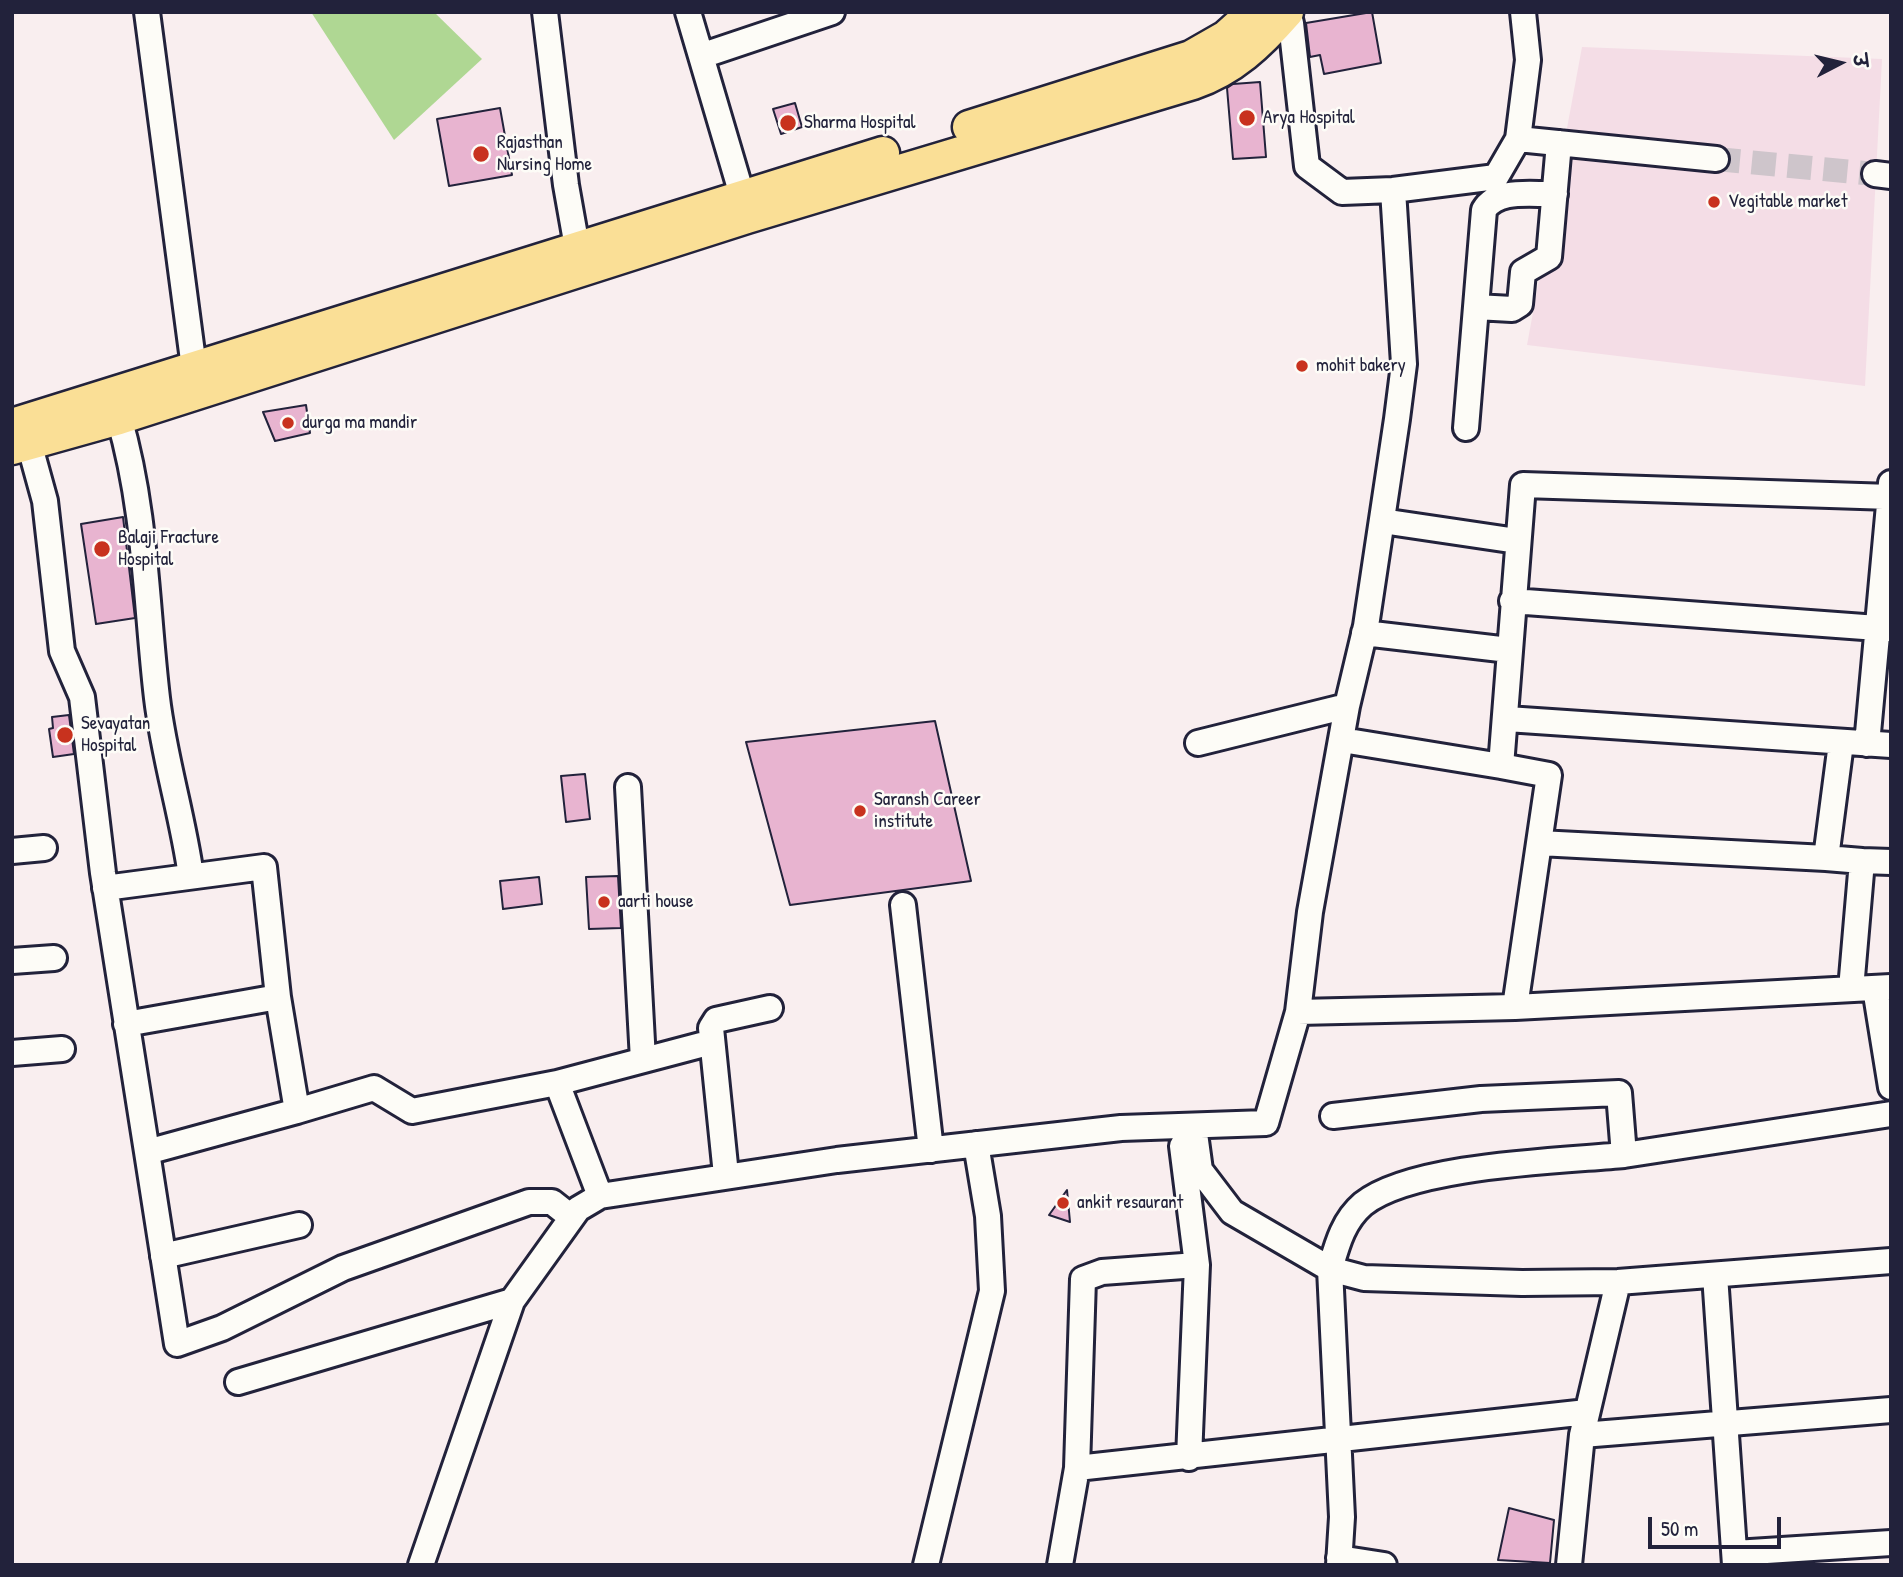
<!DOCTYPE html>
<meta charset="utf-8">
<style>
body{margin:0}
#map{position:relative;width:1903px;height:1577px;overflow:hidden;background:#f9eeef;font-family:"Patrick Hand","Playpen Sans Deva",sans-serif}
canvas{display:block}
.frame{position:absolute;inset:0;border:14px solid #22223b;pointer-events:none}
.north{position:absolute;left:1805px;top:28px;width:70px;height:70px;-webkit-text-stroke:5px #fdfcf7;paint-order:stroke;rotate:83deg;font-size:19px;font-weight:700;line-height:28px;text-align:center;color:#22223b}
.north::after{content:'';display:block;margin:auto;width:24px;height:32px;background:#22223b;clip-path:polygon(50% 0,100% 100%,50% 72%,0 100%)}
.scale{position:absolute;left:1648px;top:1517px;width:133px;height:32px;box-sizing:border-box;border:4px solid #22223b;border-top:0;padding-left:9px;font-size:21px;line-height:24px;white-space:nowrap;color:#22223b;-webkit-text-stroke:5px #fdfcf7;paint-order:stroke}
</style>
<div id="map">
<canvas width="1903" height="1577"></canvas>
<div class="frame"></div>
<div class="north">उ</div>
<div class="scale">50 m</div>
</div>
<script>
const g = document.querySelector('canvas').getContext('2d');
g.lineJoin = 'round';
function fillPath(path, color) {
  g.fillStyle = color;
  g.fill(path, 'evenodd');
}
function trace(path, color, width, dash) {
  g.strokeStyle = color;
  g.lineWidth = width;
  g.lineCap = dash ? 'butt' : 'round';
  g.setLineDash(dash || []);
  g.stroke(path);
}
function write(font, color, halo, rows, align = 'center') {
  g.font = font + ' "Patrick Hand",sans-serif';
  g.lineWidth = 5;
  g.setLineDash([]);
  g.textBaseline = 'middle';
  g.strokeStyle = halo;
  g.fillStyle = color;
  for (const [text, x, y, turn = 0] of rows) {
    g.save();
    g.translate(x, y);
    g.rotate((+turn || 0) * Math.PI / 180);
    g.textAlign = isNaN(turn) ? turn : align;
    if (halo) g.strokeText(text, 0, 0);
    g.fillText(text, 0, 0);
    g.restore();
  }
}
fillPath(new Path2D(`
 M1582 47 1882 59 1865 386 1527 345Z`), '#f4dde6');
fillPath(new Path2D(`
 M311 12H434L482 59 394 140Z`), '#afd793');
const building = new Path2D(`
 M1372 12 1381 63 1324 74 1320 55 1310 57 1306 23Z
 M1260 82 1266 157 1233 159 1227 88 1233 84Z
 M795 103 802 127 781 134 773 109Z
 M500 108 512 175 449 186 437 119Z
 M306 405 310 433 275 441 263 412Z
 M123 517 135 618 96 624 81 524Z
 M69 715 74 754 53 757 49 729 53 728 52 717Z
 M935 721 971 881 790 905 746 742Z
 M585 774 590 819 566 822 561 776Z
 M618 876 621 928 589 929 586 877Z
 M539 877 542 904 503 909 500 881Z
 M1067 1190 1070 1222 1049 1215Z
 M1509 1508 1554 1520 1550 1563 1498 1560Z`);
fillPath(building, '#e8b4d0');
trace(building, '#22223b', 2);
trace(new Path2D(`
 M1716 159 1875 174`), '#cec5cb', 24, [24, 12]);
const minor = new Path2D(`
 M147 12 196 383
 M545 12 566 185 577 247
 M688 12 742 195
 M1277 12 1291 23 1307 166 1342 192 1393 190 1496 177 1518 139 1528 60 1523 12
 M701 56 832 12
 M1518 139 1716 159
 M1875 174 1891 176
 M1476 307 1512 309 1520 304 1523 272 1549 257 1559 143
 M119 418C146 510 146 604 157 698 164 758 183 817 191 876
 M1466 428 1484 210C1497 188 1532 195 1555 194
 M29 443 45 501 62 651 82 697 103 873 147 1152 297 1111 278 997 126 1024
 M1382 521 1517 541
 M1512 601 1891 629
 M1364 633 1509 650
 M1507 719 1891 745
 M1342 740 1501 766
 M1198 743 1347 706
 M1841 743 1826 858 1862 861 1851 989
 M1867 744 1891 483
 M628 787 643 1060
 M1539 843 1549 775 1501 766 1523 485 1891 497
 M12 851 44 848
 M1862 861 1891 862
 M105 888 264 867 278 997
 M903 905 931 1150
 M12 961 54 958
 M1875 988 1891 1087
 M1515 1007 1539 843 1826 858
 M1298 1012 1310 912 1347 706 1366 626 1397 419 1404 364 1393 190
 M12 1053 62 1049
 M557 1083 712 1042
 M297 1111 374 1088 412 1111 557 1083 600 1196
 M1333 1116 1481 1099 1619 1093 1624 1155 1891 1114
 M1194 1126 1200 1170 1232 1212 1330 1269 1364 1278 1522 1283 1618 1282 1891 1261
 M1182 1146 1197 1265 1189 1458
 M147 1152 177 1344 222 1328 343 1268 529 1202H552L571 1217
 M726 1175 711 1028 716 1020 770 1008
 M163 1256 299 1225
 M1715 1275 1735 1565
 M238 1382 512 1301
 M1582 1435 1891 1410
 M1077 1468 1587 1412
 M1735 1553 1891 1543
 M1339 1558 1384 1565
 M421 1565 512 1301 578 1209 600 1196 837 1160 1121 1128 1266 1123 1298 1012 1515 1007 1891 987
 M926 1565 992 1291 988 1216 976 1144
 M1060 1565 1077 1468 1083 1279 1102 1272 1197 1265
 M1339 1565 1342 1517 1330 1269C1337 1245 1343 1221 1363 1204 1412 1165 1559 1161 1624 1155
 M1569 1565 1582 1435 1618 1282`);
const major = new Path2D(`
 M969 127 1191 57 1226 37 1254 12
 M12 425 883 153
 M12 448 119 418 747 217 1193 83C1233 69 1259 44 1287 12`);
trace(minor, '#22223b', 30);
trace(major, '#22223b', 37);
trace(minor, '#fdfcf7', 24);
trace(major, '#fadf96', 32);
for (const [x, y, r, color] of [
 [1247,118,9,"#c8321e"],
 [788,123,9,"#c8321e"],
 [481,154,9,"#c8321e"],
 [1714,202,7,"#c8321e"],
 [1302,366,7,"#c8321e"],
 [288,423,7,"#c8321e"],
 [102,549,9,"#c8321e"],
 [65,735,9,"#c8321e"],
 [860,811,7,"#c8321e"],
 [604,902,7,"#c8321e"],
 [1063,1203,7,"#c8321e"]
]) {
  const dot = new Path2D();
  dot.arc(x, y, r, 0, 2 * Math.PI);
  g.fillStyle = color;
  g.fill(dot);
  trace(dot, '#fdfcf7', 2.5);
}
write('19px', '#22223b', '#fdfcf7', [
 ["Arya Hospital",1263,118],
 ["Sharma Hospital",804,123],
 ["Rajasthan",497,143],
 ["Nursing Home",497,165],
 ["Vegitable market",1728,202],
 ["mohit bakery",1316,366],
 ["durga ma mandir",302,423],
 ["Balaji Fracture",118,538],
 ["Hospital",118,560],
 ["Sevayatan",81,724],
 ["Hospital",81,746],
 ["Saransh Career",874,800],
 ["institute",874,822],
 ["aarti house",618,902],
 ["ankit resaurant",1077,1203]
], 'left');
</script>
